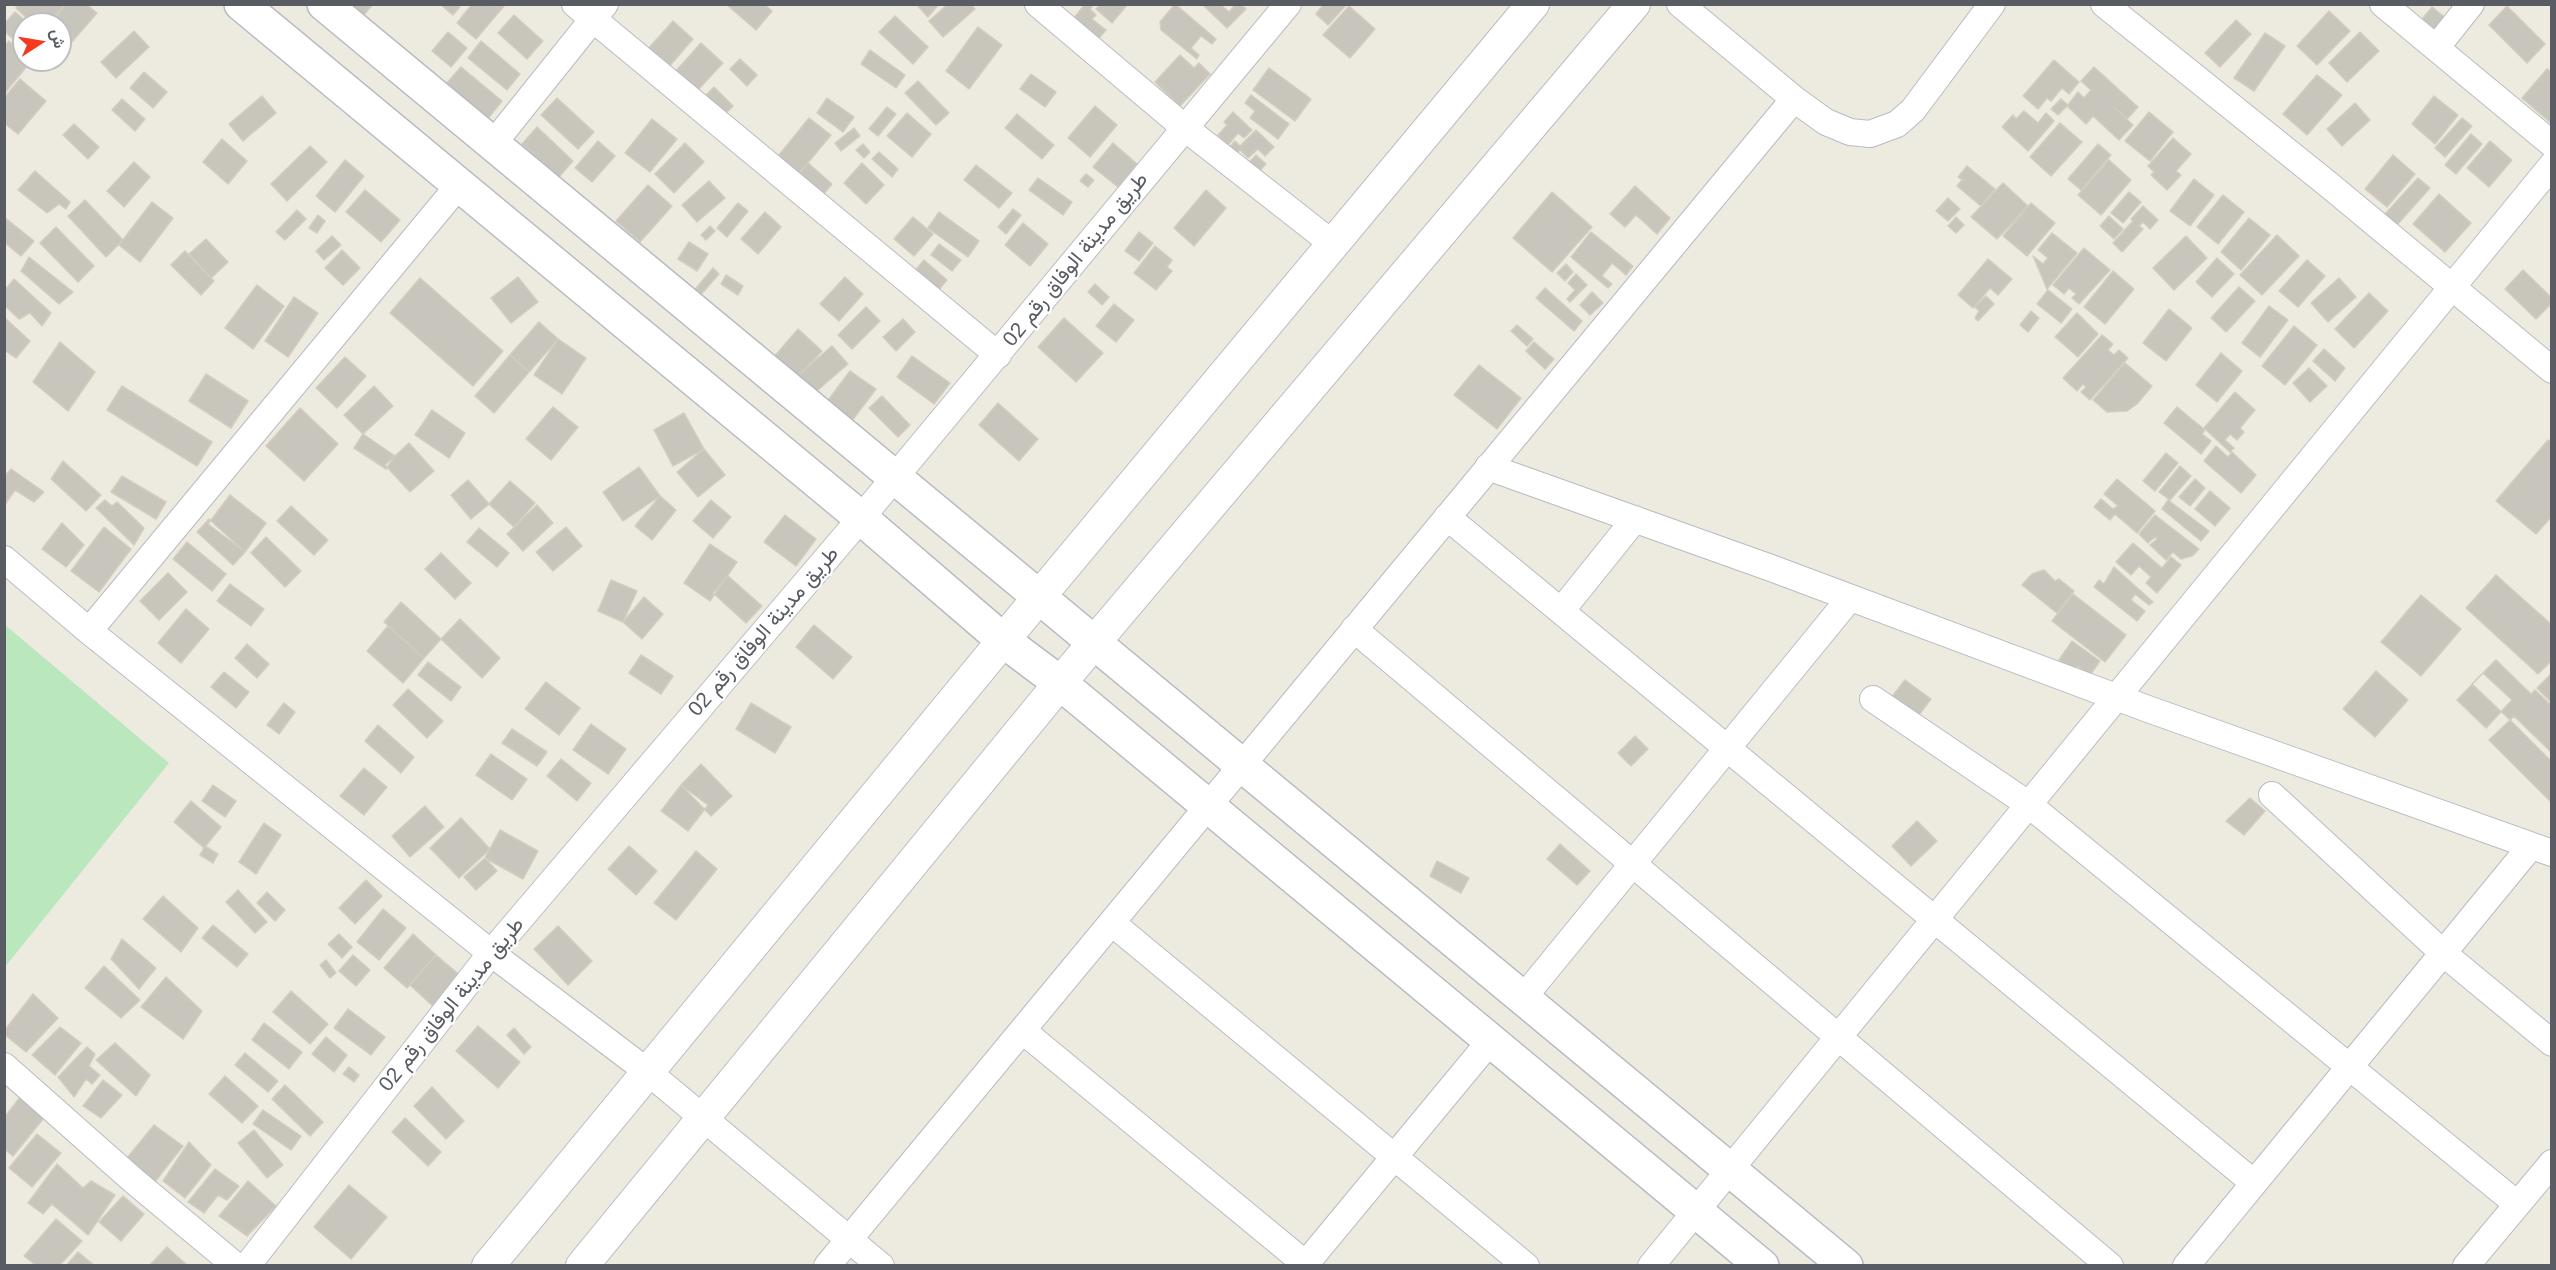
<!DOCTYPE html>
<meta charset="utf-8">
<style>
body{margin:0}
#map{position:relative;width:2556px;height:1270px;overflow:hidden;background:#edebe0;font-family:Arial,Vazirmatn,sans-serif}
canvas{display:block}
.frame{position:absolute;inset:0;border:6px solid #595d63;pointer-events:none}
.north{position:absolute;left:12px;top:12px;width:60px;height:60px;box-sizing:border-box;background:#fff;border:2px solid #bdbec1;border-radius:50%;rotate:78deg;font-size:16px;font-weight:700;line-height:24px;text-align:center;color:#595d63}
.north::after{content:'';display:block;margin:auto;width:21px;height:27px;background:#f5391f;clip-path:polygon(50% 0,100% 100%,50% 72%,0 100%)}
</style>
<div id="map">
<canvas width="2556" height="1270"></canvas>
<div class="frame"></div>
<div class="north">ش</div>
</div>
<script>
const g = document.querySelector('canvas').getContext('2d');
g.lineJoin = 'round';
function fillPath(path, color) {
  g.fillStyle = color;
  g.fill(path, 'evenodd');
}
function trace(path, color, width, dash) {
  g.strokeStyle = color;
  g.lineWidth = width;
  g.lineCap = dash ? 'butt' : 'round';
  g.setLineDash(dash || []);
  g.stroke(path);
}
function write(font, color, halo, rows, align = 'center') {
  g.font = font + ' Arial,Vazirmatn,sans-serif';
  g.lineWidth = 4.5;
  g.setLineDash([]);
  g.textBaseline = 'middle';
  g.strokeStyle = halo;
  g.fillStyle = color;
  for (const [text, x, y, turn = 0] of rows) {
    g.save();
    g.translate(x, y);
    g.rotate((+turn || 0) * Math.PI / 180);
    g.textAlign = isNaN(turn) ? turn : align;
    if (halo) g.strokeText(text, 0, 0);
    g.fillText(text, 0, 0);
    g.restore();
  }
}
fillPath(new Path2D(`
 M5 625 169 763 5 967Z`), '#bae7bc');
const building = new Path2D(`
 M19 4H60L63 7 48 24H33L16 8Z
 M66 4H86L97 13 63 52 60 50V24H50Z
 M350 4H373L363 16Z
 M440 4H462L453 15Z
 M472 4 504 6 476 39 457 23Z
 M726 4H764L772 11 756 30Z
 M916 4H939L928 17Z
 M948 4H971L975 9 943 37 929 21Z
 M1085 4H1094L1090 9 1096 15 1092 19 1106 30 1095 43 1070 23Z
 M1101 4H1127V5L1112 23 1096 9Z
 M1175 4 1216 39 1212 44 1201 36 1191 48 1199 55 1197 59 1161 30 1160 22Z
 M1202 4H1220L1229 12 1236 4H1240L1246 9 1227 28Z
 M1324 4H1347L1328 25 1316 14Z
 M1349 6 1375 29 1350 58 1323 35Z
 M2507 6 2545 44 2527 63 2489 25Z
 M2432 7 2448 20 2435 37 2419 23Z
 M2329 11 2350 31 2317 65 2297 46Z
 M15 12 29 24H24V48L4 31V24Z
 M514 15 543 41 527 59 498 33Z
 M895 16 928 47 913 64 879 32Z
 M2236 20 2251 34 2220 67 2205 53Z
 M673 21 693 39 667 69 647 50Z
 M978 27 1002 45 969 89 946 71Z
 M134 31 149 47 116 78 101 62Z
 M448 32 467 48 451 67 432 51Z
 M2360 32 2379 51 2347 82 2329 63Z
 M2265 33 2285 46 2254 91 2234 78Z
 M9 41 24 53V60H32L4 94V46Z
 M481 41 520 74 507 90 468 58Z
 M701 43 723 63 695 93 674 73Z
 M870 50 905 75 896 88 861 64Z
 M1180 55 1194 68 1199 63 1210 74 1180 106 1155 82Z
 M740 59 757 75 747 86 730 69Z
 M2054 60 2079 82 2069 94 2062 88 2051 101 2047 98 2038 109 2023 96Z
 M461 67 502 101 487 120 445 85Z
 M2094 67 2138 107 2127 119 2114 107 2133 125 2119 140 2093 116 2086 124 2067 106 2058 115 2051 109 2061 99 2068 105 2078 92 2084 98 2091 90 2081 81Z
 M1269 68 1311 99 1295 121 1253 90Z
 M2547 69 2552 72 2551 123 2522 98Z
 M144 72 167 92 153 108 130 88Z
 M1031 74 1056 92 1045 107 1020 89Z
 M2317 75 2342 95 2307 135 2283 114Z
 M20 79 46 101 18 134 4 123V98Z
 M918 81 949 113 936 125 905 93Z
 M714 87 733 106 724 115 705 96Z
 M1251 95 1289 124 1278 139 1250 118 1255 111 1245 103Z
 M262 96 276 113 243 141 229 124Z
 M2434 96 2458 115 2435 144 2412 124Z
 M557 98 594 132 578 149 541 115Z
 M827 98 854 117 843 132 817 113Z
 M122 99 145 119 135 131 112 110Z
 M2355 103 2370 120 2342 146 2327 129Z
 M1095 106 1117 125 1090 157 1068 138Z
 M887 107 896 114 878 136 869 129Z
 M2024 111 2038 123 2046 113 2054 121 2028 151 2002 127 2013 115 2016 119Z
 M1233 112 1252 130 1244 138 1238 133 1228 145 1218 135 1227 125 1224 122Z
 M2149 112 2173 132 2150 161 2125 141Z
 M907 113 931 134 912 157 887 136Z
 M1017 114 1054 145 1042 159 1005 128Z
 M809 118 831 135 796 177 775 160Z
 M2462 118 2472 126 2445 157 2435 148Z
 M652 119 677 139 650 172 625 153Z
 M2060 123 2082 142 2051 176 2030 157Z
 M74 124 99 147 88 159 63 135Z
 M537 127 573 161 559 177 522 144Z
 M854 128 860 136 841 151 835 143Z
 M1256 130 1274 147 1265 156 1258 149 1248 158 1240 150 1234 156 1227 150 1235 141 1240 146Z
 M2471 134 2482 144 2456 174 2445 165Z
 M2173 138 2191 154 2176 171 2181 175 2167 190 2151 175 2154 172 2148 166Z
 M222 139 247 161 228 184 203 162Z
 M598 141 615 156 592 182 575 168Z
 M2490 141 2512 160 2489 187 2467 168Z
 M685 143 704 162 674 193 655 174Z
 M1113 143 1137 164 1118 187 1093 167Z
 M863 144 870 152 864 158 856 150Z
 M2098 144 2111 155 2081 190 2068 179Z
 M310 146 327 162 287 201 271 184Z
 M879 152 898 169 892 177 872 159Z
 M1256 155 1266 164 1256 175 1246 166Z
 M2393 155 2415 174 2387 207 2365 189Z
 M345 160 364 176 335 212 316 196Z
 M2109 160 2131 180 2101 215 2078 195Z
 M134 162 150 177 124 207 107 191Z
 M808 163 832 184 822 196 798 175Z
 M862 163 884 185 866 204 844 183Z
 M976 165 1012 193 999 208 964 180Z
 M1967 166 1995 189 1981 206 1957 186 1962 180 1958 177Z
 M35 171 70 202 66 209 59 204 47 213 18 190Z
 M1086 174 1094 180 1088 187 1080 181Z
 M1038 178 1072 202 1063 215 1029 190Z
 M2418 178 2430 188 2396 226 2384 215Z
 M2194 179 2214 195 2190 226 2170 211Z
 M709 181 725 198 697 222 682 205Z
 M2003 183 2028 206 1997 239 1971 217Z
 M648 185 672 206 640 242 616 221Z
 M1635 186 1670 218 1657 234 1636 215 1625 227 1610 214Z
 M365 190 400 220 381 242 346 212Z
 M1206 190 1226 208 1194 246 1174 228Z
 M1552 192 1592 227 1552 272 1513 238Z
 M2129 192 2141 202 2123 223 2111 213Z
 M2439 194 2471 223 2445 252 2413 224Z
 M2223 195 2244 212 2218 244 2197 227Z
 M1948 198 1960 209 1948 221 1936 211Z
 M85 200 123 240 106 257 68 216Z
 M152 202 173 218 140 262 119 245Z
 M738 203 748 211 727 237 717 228Z
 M2031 203 2055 223 2027 256 2003 236Z
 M2143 206 2158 220 2150 229 2143 222 2139 226 2143 229 2122 252 2113 243 2133 221 2131 219Z
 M1013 209 1021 215 1006 234 998 227Z
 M297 210 306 219 285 240 276 232Z
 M765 212 781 227 758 254 741 239Z
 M939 212 979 241 968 257 928 228Z
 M318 215 325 221 317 233 309 228Z
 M2109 216 2123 229 2114 239 2100 226Z
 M4 217 34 241 21 256 4 242Z
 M913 217 933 234 914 256 894 239Z
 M1956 217 1964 225 1956 233 1948 226Z
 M2249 218 2270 235 2241 270 2221 252Z
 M1023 223 1048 244 1030 266 1005 245Z
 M710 226 715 231 706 240 701 235Z
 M56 227 94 266 78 282 40 243Z
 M1139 232 1153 243 1139 261 1125 251Z
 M1591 232 1633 266 1626 275 1612 263 1602 276 1612 284 1608 288 1571 257Z
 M2052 233 2077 253 2047 289 2033 256 2043 264 2048 258 2038 250Z
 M2277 235 2299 256 2262 295 2240 275Z
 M332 236 341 245 324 260 316 251Z
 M2186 236 2207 258 2174 290 2153 268Z
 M206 239 228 262 211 278 189 254Z
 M689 242 708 254 697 271 678 259Z
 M939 244 961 260 952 271 931 255Z
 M1155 246 1172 260 1167 267 1172 271 1156 290 1134 273Z
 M2084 248 2110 270 2079 304 2072 298 2076 294 2069 288 2064 294 2053 285Z
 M342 250 360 268 343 285 325 268Z
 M185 251 214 281 201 295 171 265Z
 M29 257 73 292 59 304 21 271Z
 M2217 258 2234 274 2212 297 2196 282Z
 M1988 259 2012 279 1998 295 1990 288 1973 308 1958 295Z
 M924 260 947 280 931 299 908 279Z
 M2307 260 2325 276 2298 307 2279 291Z
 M1566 264 1573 272 1565 281 1557 273Z
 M713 268 719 274 698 298 692 293Z
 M2523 270 2552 298V303L2536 319 2505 289Z
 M2113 271 2134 289 2105 324 2084 307Z
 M1576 274 1587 285 1570 302 1567 299 1575 290 1568 283Z
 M726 275 743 286 738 295 721 284Z
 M518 277 538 302 511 323 491 298Z
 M845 277 863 294 839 321 820 304Z
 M420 278 503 351 473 386 390 313Z
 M2339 278 2356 297 2328 322 2311 303Z
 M14 279 51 313 42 326 30 313 19 319 4 305V291Z
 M1095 284 1109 297 1102 305 1088 292Z
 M257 285 284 306 253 349 225 328Z
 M2239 287 2255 301 2226 332 2211 318Z
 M1545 288 1582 321 1574 331 1536 298Z
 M2048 290 2072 309 2061 323 2037 304Z
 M1592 292 1603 303 1590 315 1580 305Z
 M2369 293 2388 311 2354 348 2335 329Z
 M1986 296 1994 304 1978 321 1975 318 1979 311 1975 307Z
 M294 297 318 313 288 357 265 341Z
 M1114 304 1134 320 1116 342 1096 326Z
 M2269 306 2288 320 2260 357 2242 343Z
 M866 307 880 321 852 349 838 335Z
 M2169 309 2192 328 2166 361 2143 343Z
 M2031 311 2039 318 2028 332 2020 325Z
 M2077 313 2098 334 2078 357 2055 337Z
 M4 317 30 341 16 358 4 350Z
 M1064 318 1103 353 1076 382 1038 347Z
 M903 319 915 332 896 351 883 337Z
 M539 322 558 339 529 372 510 355Z
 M1517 325 1533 339 1527 346 1511 331Z
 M2294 326 2317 345 2285 385 2262 366Z
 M798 329 822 351 796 379 773 358Z
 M2102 335 2113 344 2108 350 2114 355 2119 350 2128 358 2090 400 2081 392 2086 387 2083 384 2077 391 2063 378Z
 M558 339 586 358 562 394 534 375Z
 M60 342 95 372 68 411 33 382Z
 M1534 342 1554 359 1545 369 1526 351Z
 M832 346 848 364 811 396 796 377Z
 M2324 349 2345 368 2335 381 2313 361Z
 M2221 353 2242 371 2217 402 2196 385Z
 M510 355 529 372 494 413 475 396Z
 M912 356 950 383 934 404 897 377Z
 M345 357 366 376 337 408 316 388Z
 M2125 363 2152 386 2137 404 2127 411 2107 412 2093 400Z
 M1479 365 1521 398 1497 429 1454 395Z
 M2309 368 2327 386 2310 402 2293 383Z
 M850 371 876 389 851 422 826 403Z
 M206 374 248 401 231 428 189 401Z
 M122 386 212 442 197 466 107 410Z
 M374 386 393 406 363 434 344 415Z
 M2235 392 2255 410 2240 428 2244 432 2237 440 2230 434 2225 440 2234 448 2230 452 2204 428Z
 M882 396 910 425 898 437 869 408Z
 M998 403 1038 439 1019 461 979 425Z
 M553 407 578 427 551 460 526 439Z
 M2177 407 2205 430 2202 434 2211 441 2201 454 2164 423Z
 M300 408 338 444 304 481 266 446Z
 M432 410 465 433 449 458 415 435Z
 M684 413 704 449 673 466 654 430Z
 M363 434 395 456 386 469 354 448Z
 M2548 440 2552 443V516L2536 534 2496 501Z
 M409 443 434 471 410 492 385 465Z
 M2216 446 2228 457 2232 452 2256 475 2241 493 2204 461Z
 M704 449 725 475 698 497 677 472Z
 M2166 453 2178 463 2155 491 2143 481Z
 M63 461 101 495 86 511 51 479Z
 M2180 466 2191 476 2170 500 2159 492Z
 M639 467 660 496 623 521 603 492Z
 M11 469 44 492 34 502 15 490 4 506V477Z
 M122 476 166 502 156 519 111 492Z
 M2117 479 2155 511 2137 533 2115 514 2110 520 2094 507 2101 499 2113 509 2118 506 2104 494Z
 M2195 479 2205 488 2190 506 2179 497Z
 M468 480 489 504 471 519 451 495Z
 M510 481 535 503 514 527 489 504Z
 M2210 491 2230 508 2215 526 2195 509Z
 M230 495 266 523 245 552 208 524Z
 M660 496 676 510 652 540 635 526Z
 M105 500 112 506 117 502 144 528 134 545 96 508Z
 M711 500 731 517 713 538 693 521Z
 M2168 500 2209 531 2201 541 2162 509Z
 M537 505 553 523 523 551 507 534Z
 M291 506 328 540 314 555 277 521Z
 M785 515 816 539 796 566 764 542Z
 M2155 515 2199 549 2192 556 2181 559 2173 552 2166 560 2150 545 2157 539 2155 537 2148 543 2139 534Z
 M209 519 245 552 233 565 197 532Z
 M62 523 84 545 66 567 42 549Z
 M104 527 131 549 99 592 71 571Z
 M566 527 582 546 553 571 536 552Z
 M479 528 509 553 497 567 467 542Z
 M266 537 301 571 285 587 251 553Z
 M187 542 226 574 212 591 173 559Z
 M2133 543 2162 568 2171 557 2181 565 2157 593 2146 583 2151 577 2139 566 2131 575 2116 562Z
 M710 544 737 562 710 601 684 583Z
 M441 553 471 583 455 599 425 569Z
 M2114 567 2153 602 2149 605 2135 594 2131 600 2145 611 2137 621 2094 587 2099 580 2104 584Z
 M2044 570 2055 581 2059 579 2074 591 2057 613 2022 585 2032 574Z
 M168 573 187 592 159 620 140 601Z
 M2496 575 2552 625V660L2538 674 2466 608Z
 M728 576 762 606 746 623 713 593Z
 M611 580 637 591 623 622 598 611Z
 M230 584 264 609 251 626 217 601Z
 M2073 594 2126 635 2105 662 2052 621Z
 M2421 595 2461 629 2421 676 2381 642Z
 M644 597 663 614 642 639 623 622Z
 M401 602 441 639 424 658 384 622Z
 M186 609 209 629 181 663 158 643Z
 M460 619 500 658 482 678 441 639Z
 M814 625 852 657 833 679 796 647Z
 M388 626 424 658 403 683 367 651Z
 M2072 641 2100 661 2090 675 2077 666 2074 670 2059 660Z
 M247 644 269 664 257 678 235 658Z
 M641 655 673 676 661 694 629 673Z
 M2496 660 2531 694 2535 690 2552 706V753L2514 716 2510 720 2472 684Z
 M428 662 461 687 451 701 418 675Z
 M2376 671 2408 700 2375 737 2343 709Z
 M224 672 249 692 236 708 211 687Z
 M2483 673 2512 700 2486 728 2457 700Z
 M2552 673V703L2537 688Z
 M1905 680 1931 699 1916 719 1890 699Z
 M546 682 580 708 559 735 525 709Z
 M408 689 443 721 427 738 393 705Z
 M284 703 295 712 279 734 267 725Z
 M751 703 791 727 775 753 736 729Z
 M2510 720 2552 762V803L2489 740Z
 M591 724 626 749 608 774 573 750Z
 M378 725 414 757 401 773 365 741Z
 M512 729 547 752 537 766 502 743Z
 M1635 736 1648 749 1631 766 1618 753Z
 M491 754 527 779 512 800 476 775Z
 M561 759 591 783 577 801 547 776Z
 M701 764 732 796 711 816 681 785Z
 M364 768 387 787 364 815 340 796Z
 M213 785 236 801 225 817 202 801Z
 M681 785 708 805 688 831 661 811Z
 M2250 798 2265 811 2244 835 2226 821Z
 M191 801 221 827 204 848 174 822Z
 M425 806 444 827 410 857 392 836Z
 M461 818 490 849 459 878 430 848Z
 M1917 821 1937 841 1911 866 1892 846Z
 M264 823 281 835 256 874 239 862Z
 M500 830 538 851 523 879 485 858Z
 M1560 844 1590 871 1577 885 1547 859Z
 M205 846 218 854 213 863 200 855Z
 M629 846 657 871 636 895 608 869Z
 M696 851 717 869 676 920 654 903Z
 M485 858 497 871 476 890 464 877Z
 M1437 861 1469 878 1461 893 1430 876Z
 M366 880 382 896 355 924 339 908Z
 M238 890 267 922 255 933 226 902Z
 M267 892 285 910 275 921 257 903Z
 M163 896 198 928 181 952 143 919Z
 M383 909 406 928 379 960 357 942Z
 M213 925 248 954 237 967 202 938Z
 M558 926 592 961 568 985 534 949Z
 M339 934 352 947 342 958 328 944Z
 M413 934 436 955 407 988 384 968Z
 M122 939 156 968 139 989 111 959Z
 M353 955 370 970 356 986 339 971Z
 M436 955 462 977 435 1008 410 985Z
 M326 960 336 973 330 978 320 965Z
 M104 966 140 1000 121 1018 85 988Z
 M166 977 202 1011 183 1039 141 1007Z
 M291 991 328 1024 310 1044 273 1012Z
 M33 994 58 1018 26 1052 4 1034V1031Z
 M348 1009 385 1037 371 1055 334 1028Z
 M264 1023 302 1052 289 1069 252 1040Z
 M478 1026 520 1062 498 1088 456 1051Z
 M60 1027 81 1043 55 1075 32 1055Z
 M514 1028 531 1047 524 1054 507 1035Z
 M326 1037 347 1055 334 1072 312 1054Z
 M115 1043 150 1075 136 1096 96 1060Z
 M87 1047 95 1054 89 1066 100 1075 92 1084 86 1079 74 1097 58 1077Z
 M245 1053 278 1081 268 1092 235 1065Z
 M349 1067 359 1075 354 1082 343 1074Z
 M225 1076 258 1106 242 1123 209 1094Z
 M103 1080 122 1095 101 1118 83 1106Z
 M285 1085 323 1122 310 1136 272 1099Z
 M432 1087 464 1121 446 1139 414 1106Z
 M24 1092 48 1113 13 1156 4 1149V1118Z
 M263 1110 301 1136 291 1150 253 1124Z
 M405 1118 441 1152 428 1166 392 1132Z
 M154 1125 183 1146 154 1183 127 1158Z
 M254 1130 283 1165 267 1178 238 1143Z
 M37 1134 61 1153 32 1187 9 1168Z
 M189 1142 211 1165 185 1198 163 1181Z
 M57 1164 83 1188 91 1181 115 1195 88 1235 52 1204 43 1214 28 1203Z
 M215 1169 239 1186 227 1200 218 1195 204 1213 188 1202Z
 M248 1181 276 1206 247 1236 219 1216Z
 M349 1185 387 1217 351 1259 314 1227Z
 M123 1196 144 1214 121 1241 99 1222Z
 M56 1219 82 1241 59 1266H37L24 1256Z
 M167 1247 188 1266H149Z
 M78 1252 95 1266H66Z`);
fillPath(building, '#c8c5bd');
trace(building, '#d2cdbe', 1.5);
const minor = new Path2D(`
 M575 4 998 355
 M1038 4 1185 128 1333 244
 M1680 4 1794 99 1826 122 1850 132 1870 134 1897 124 1913 110 1992 4
 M2104 4 2329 185 2552 370
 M2383 4 2552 144
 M2436 48 2471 4
 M493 144 605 4
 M1488 467 1771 568 2148 709 2552 853
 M1447 517 2254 1183
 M4 559 89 631 491 953 648 1072 881 1266
 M1561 611 1635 519
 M1354 629 2110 1266
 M89 631 459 185
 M1873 699 2028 804 2517 1204
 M2272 795 2443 953 2552 1043
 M1112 923 1526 1266
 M1523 998 1850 598
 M1023 1031 1308 1266
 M4 1066 134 1181 236 1266
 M247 1266 491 953 861 518 1288 4
 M827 1266 1794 99
 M1304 1266 1491 1040
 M1651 1266 2552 165
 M2186 1266 2531 846
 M2466 1266 2552 1163`);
const tertiary = new Path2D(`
 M488 1266 1039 597 1533 4
 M582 1266 1060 683 1634 4`);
const secondary = new Path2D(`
 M241 4 861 518 1004 641 1060 683 1762 1266
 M324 4 1846 1266`);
trace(minor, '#b8bbc1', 28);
trace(tertiary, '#b8bbc1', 34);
trace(secondary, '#b6bac0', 36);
trace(minor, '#fff', 26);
trace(tertiary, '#fff', 32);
trace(secondary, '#fff', 33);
write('21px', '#595d63', '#fff', [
 ["طريق مدينة الوفاق رقم 02",1076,260,-51],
 ["طريق مدينة الوفاق رقم 02",764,632,-49],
 ["طريق مدينة الوفاق رقم 02",452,1005,-51]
]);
</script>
